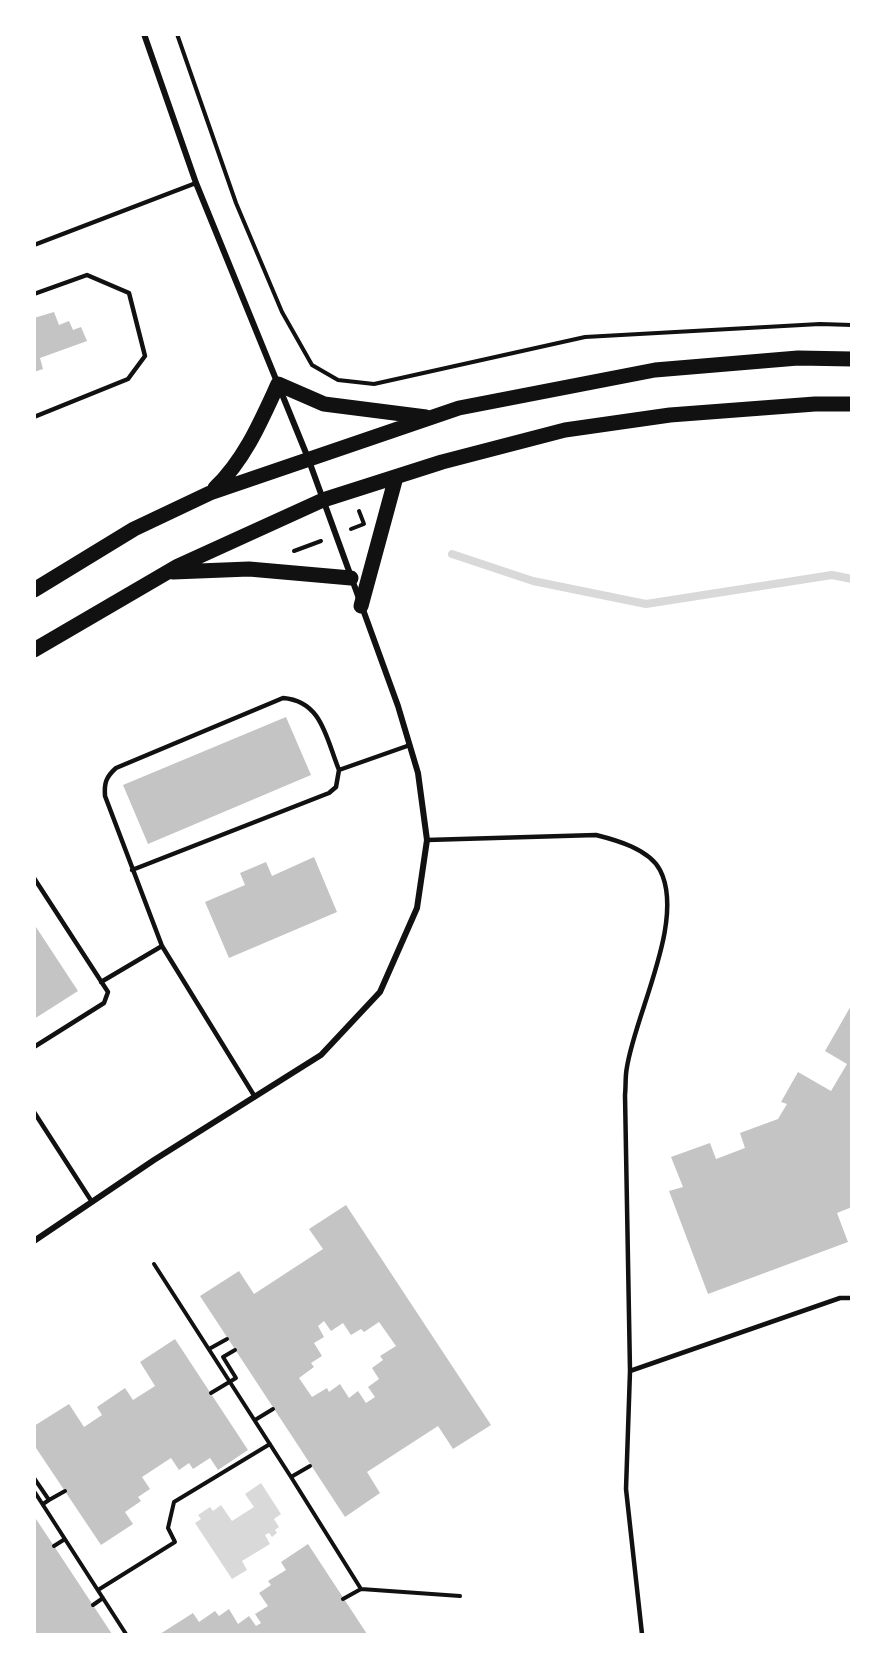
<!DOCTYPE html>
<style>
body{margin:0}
#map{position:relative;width:886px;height:1669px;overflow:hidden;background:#fff;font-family:Lora,serif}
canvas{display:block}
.frame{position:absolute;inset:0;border:36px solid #fff;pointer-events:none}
</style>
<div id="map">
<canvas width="886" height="1669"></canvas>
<div class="frame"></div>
</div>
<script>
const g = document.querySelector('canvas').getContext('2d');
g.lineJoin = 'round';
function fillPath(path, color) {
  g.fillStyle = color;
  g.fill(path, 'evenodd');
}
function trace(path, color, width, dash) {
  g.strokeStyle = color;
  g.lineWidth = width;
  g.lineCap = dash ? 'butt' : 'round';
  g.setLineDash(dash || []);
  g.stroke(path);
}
fillPath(new Path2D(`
 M261 1483 281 1514 274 1519 279 1527 275 1530 277 1533 272 1537 269 1533 265 1535 270 1544 242 1561 247 1570 232 1579 195 1523 201 1519 198 1515 210 1507 213 1511 221 1505 232 1521 254 1507 245 1494Z`), '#d9d9d9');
trace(new Path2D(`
 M452 554 533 581 646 604 832 575 852 579`), '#d9d9d9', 8);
fillPath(new Path2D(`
 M54 312 59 325 69 321 73 330 81 327 87 341 40 358 43 369 34 372V318Z
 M286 717 311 775 148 844 123 785Z
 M314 857 337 912 229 958 205 902 245 885 240 873 266 862 272 876Z
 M34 924 78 991 34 1019Z
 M852 1004V1207L837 1213 848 1242 708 1294 669 1191 683 1187 671 1157 710 1143 716 1159 745 1148 740 1133 778 1119 787 1104 781 1102 798 1072 831 1091 847 1064 825 1051Z
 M346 1205 491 1425 453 1449 438 1426 367 1472 380 1493 345 1517 200 1296 239 1271 254 1294 323 1249 309 1229ZM324 1321 331 1331 343 1323 351 1335 361 1329 364 1332 379 1322 396 1346 380 1356 383 1360 372 1368 379 1379 368 1387 375 1397 366 1403 358 1391 349 1398 340 1384 329 1392 327 1388 312 1397 299 1378 314 1367 311 1363 322 1356 314 1343 324 1337 318 1326Z
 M175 1339 248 1450 218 1470 210 1458 193 1469 189 1463 179 1470 171 1458 142 1477 150 1489 138 1497 141 1501 125 1512 133 1524 101 1545 34 1445V1426L69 1404 84 1427 102 1415 97 1407 125 1388 133 1400 155 1386 140 1362Z
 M34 1516 54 1546 112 1634H34Z
 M308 1544 367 1634H160L193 1613 199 1622 215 1611 219 1616 229 1609 238 1624 249 1616 256 1626 261 1623 255 1614 268 1606 259 1593 271 1585 268 1581 286 1570 281 1562Z`), '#c4c4c4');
trace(new Path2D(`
 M177 34 236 203 282 312 312 365 338 380 374 384 585 337 820 324 852 325
 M351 529 364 524 359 511
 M294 551 321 541
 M154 1264 291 1477
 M209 1349 227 1339
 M211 1393 236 1378 223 1357 235 1350
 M255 1420 273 1409
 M310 1466 291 1477 361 1589
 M34 1478 49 1500 43 1504
 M34 1491 126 1634
 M49 1500 65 1491
 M54 1546 65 1539
 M98 1590 175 1542 168 1528 174 1502 270 1444
 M343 1599 361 1589 460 1596
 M93 1605 103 1598`), '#111', 4);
trace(new Path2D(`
 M34 245 196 183
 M34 294 87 275 129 293 145 356 128 379 34 417
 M427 840 596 835C616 840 649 849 660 870 686 920 635 1014 627 1067 625 1076 626 1086 625 1095L630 1371 840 1298H852
 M132 870 329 793 336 787 339 770
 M34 878 108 992 104 1003 34 1047
 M162 946 105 796C104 783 106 777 116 768L283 698C322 701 326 738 339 770L410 745
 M101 982 162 946 255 1097
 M34 1112 92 1202
 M630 1371 626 1489 642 1634`), '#111', 4.5);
trace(new Path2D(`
 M34 1241 154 1160 321 1055 380 992 417 908 427 840 418 773 398 706 308 458 196 183 144 34`), '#111', 6);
trace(new Path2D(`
 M215 488C245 459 261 421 278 384L324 404 426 417
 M173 572 249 569 351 578
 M34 590 134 529 210 493 459 408 655 370 798 358 852 359
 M361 606 396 477
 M34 650 178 566 323 500 442 462 565 430 670 415 815 404H852`), '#111', 15);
</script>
